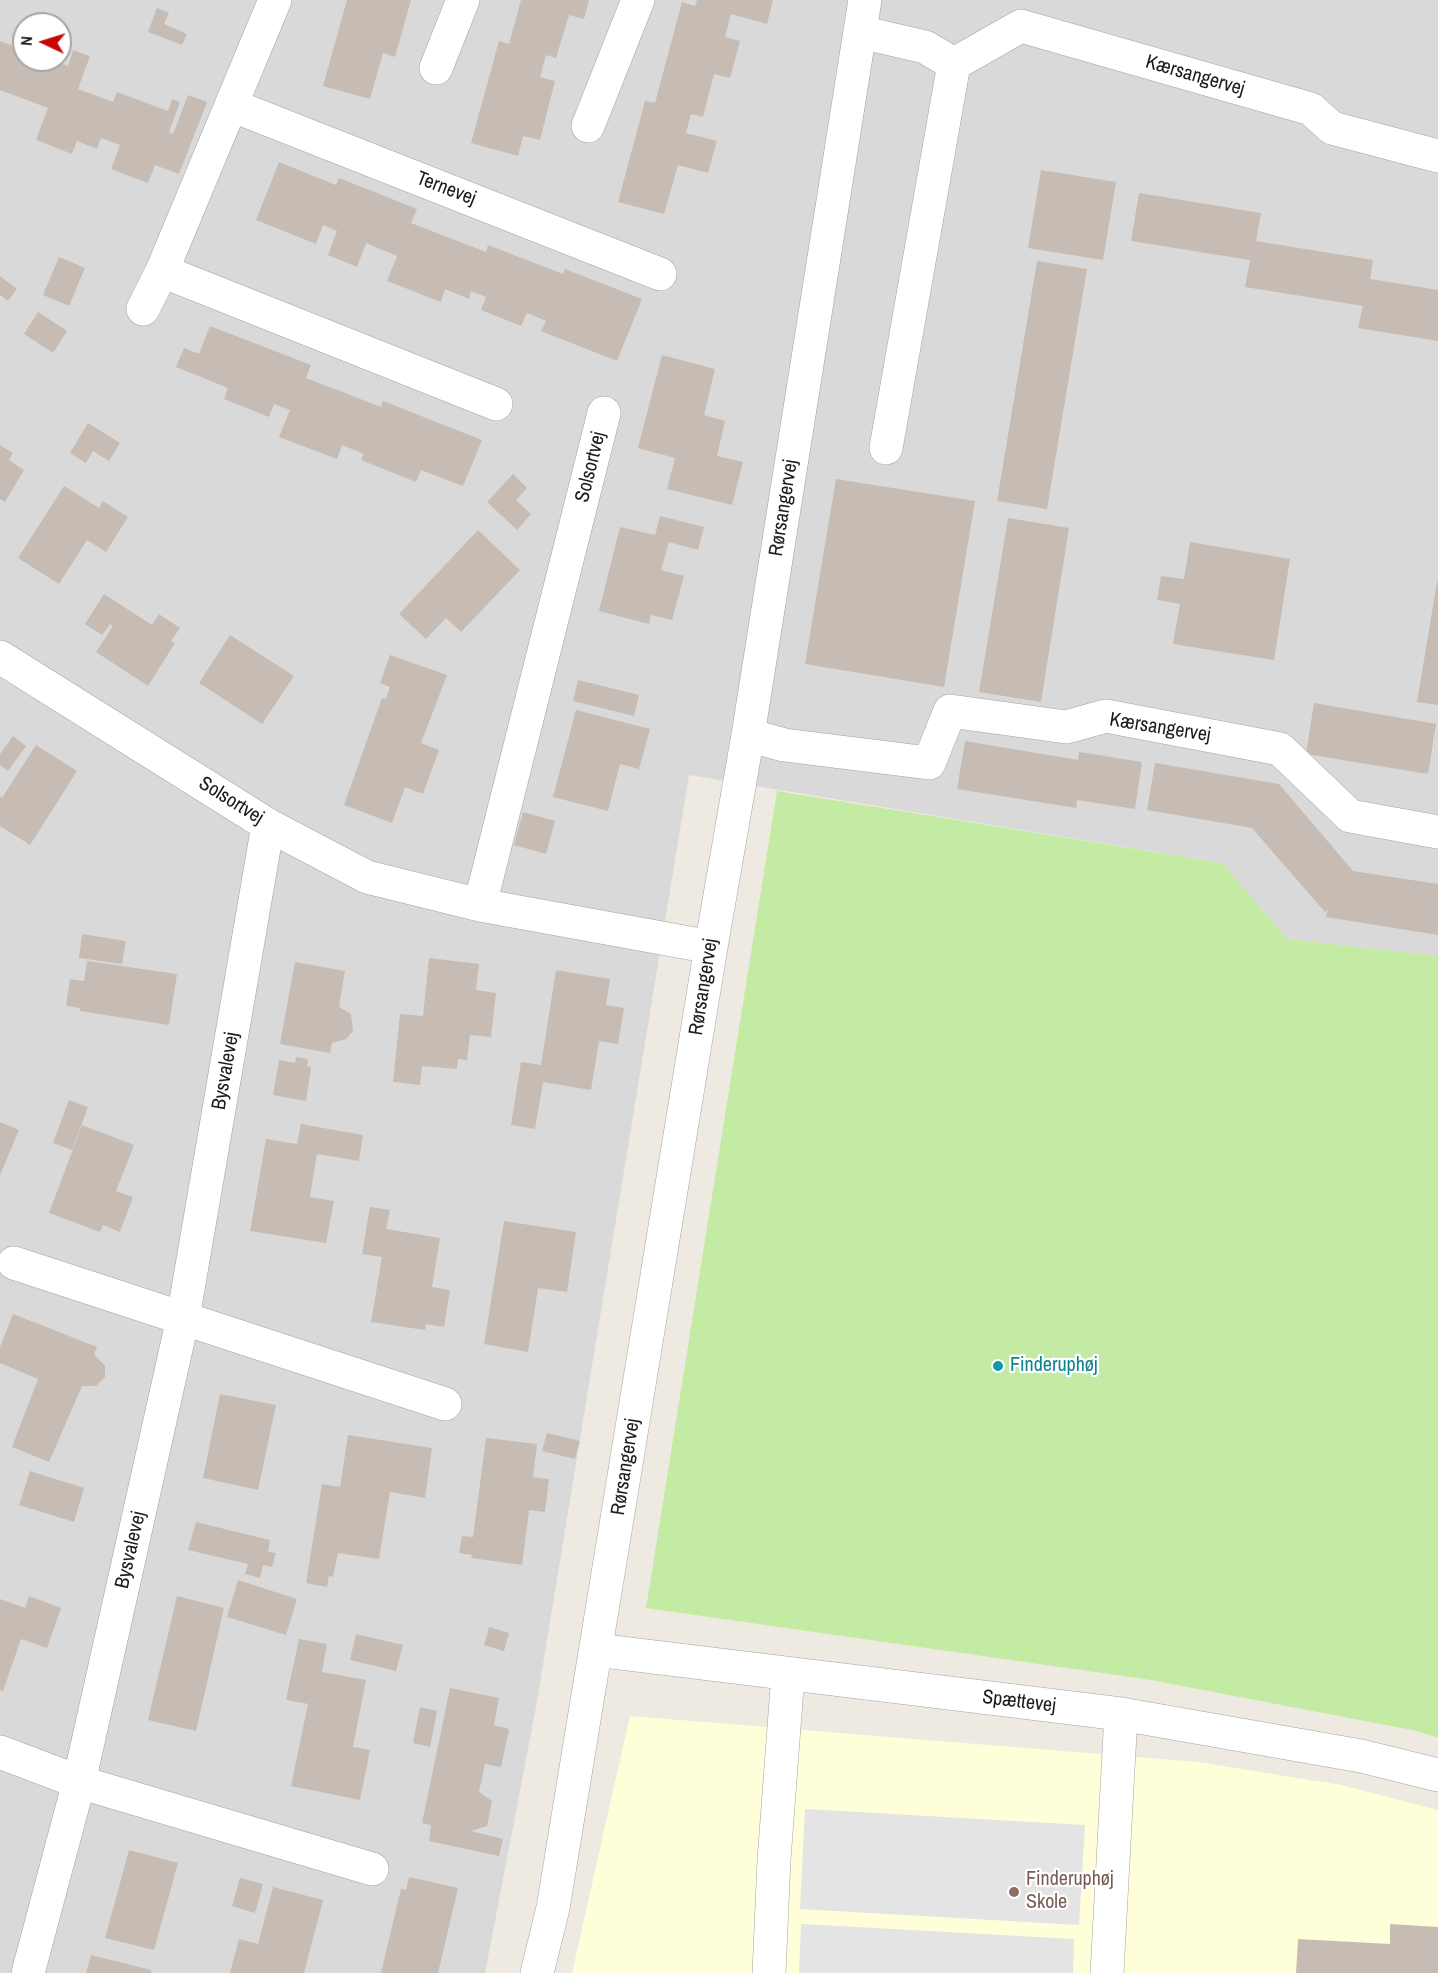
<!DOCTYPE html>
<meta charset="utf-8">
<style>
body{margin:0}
#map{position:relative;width:1438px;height:1973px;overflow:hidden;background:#eeeae1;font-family:"Archivo Narrow",sans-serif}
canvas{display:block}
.north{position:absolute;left:12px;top:12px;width:60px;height:60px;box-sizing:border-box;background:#fff;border:2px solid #a4a4a4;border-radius:50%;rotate:274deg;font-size:16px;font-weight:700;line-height:24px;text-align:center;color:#1c1c1c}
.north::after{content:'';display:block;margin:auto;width:21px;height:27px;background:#c80700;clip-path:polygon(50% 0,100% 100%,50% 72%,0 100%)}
</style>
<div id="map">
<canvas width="1438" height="1973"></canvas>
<div class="north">N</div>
</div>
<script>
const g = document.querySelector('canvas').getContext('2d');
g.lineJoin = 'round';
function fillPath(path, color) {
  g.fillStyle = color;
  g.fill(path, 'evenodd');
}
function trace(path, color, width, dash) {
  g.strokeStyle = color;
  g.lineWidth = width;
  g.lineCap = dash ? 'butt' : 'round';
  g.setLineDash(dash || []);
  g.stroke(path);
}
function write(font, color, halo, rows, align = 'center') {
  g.font = font + ' "Archivo Narrow",sans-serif';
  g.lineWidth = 4.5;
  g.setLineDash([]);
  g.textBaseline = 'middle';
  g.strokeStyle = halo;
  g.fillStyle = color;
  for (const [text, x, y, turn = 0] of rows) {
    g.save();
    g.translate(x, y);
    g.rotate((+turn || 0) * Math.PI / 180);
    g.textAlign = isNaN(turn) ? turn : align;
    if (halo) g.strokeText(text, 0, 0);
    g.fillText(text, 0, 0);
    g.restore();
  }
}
fillPath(new Path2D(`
 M0 0H1438V956L1287 939 1222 863 689 775 536 1707 485 1973H0ZM24 24H60V60H24Z`), '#dad9d9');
fillPath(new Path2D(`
 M630 1716 1198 1762 1341 1785 1438 1810V1973H572Z`), '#feffd9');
fillPath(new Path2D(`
 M777 791 1222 863 1287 939 1438 956V1738L1417 1731 1151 1680 646 1608Z`), '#c4eba4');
fillPath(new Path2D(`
 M805 1809 1085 1825 1079 1925 800 1909Z
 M801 1924 1074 1939 1073 1973H799Z`), '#e4e4e4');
fillPath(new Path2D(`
 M347 0H411L395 57 383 53 370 99 323 86Z
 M521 0H589L584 19 569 15 556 58 546 55 540 77 555 81 540 140 523 136 518 156 471 143 499 41 509 44Z
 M697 0H773L767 24 731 14 725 37 740 41 730 78 714 74 703 117 691 114 686 133 717 141 708 173 678 165 664 214 618 202 645 101 655 103 682 2 695 6Z
 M157 8 169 13 164 24 187 34 182 45 148 32Z
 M0 41 24 50V60H52L68 66 73 50 90 56 78 89 113 102 117 92 168 111 172 99 180 102 169 132 173 134 188 95 207 102 179 174 155 165 148 183 111 169 120 145 101 138 97 149 77 141 72 154 36 140 48 108 0 90Z
 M279 162 336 185 339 178 417 209 411 223 486 252 488 245 563 274 565 269 642 299 617 361 541 331 546 321 527 313 521 326 481 310 486 297 471 291 469 299 445 289 441 302 387 281 397 256 366 243 357 267 328 255 337 231 323 225 316 244 256 220Z
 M1041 170 1116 182 1103 260 1028 248Z
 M1139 193 1261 213 1256 241 1373 260 1370 279 1438 290V341L1358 328 1363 306 1245 287 1250 260 1131 241Z
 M59 257 85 268 69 306 43 295Z
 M1037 261 1087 269 1047 509 997 501Z
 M0 276 17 289 8 301 0 295Z
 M38 312 67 331 53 353 24 334Z
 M210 326 311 365 306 378 381 407 383 401 482 440 463 486 421 470 416 482 361 460 364 454 342 445 337 459 279 437 290 410 274 404 269 417 224 399 228 388 176 367 184 348 199 354Z
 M662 355 715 369 704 415 725 421 717 456 743 462 732 505 667 489 675 458 638 448Z
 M88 423 120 443 109 461 93 451 86 463 70 453Z
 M0 445 13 453 9 460 24 470 5 502 0 499Z
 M513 474 527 488 516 500 531 514 517 530 487 502Z
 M836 479 975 501 944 687 805 664Z
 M64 486 99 508 103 501 128 517 106 552 87 540 59 584 18 558Z
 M660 516 704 527 698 550 669 542 661 570 684 576 672 620 651 615 649 624 599 611 620 527 655 535Z
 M1008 518 1069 528 1041 702 979 692Z
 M478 530 520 570 461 632 446 618 426 639 399 614Z
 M1190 542 1290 559 1274 660 1173 644 1180 604 1157 600 1161 576 1184 579Z
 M1437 582H1438V705L1417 702Z
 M104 594 152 625 159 614 180 628 171 641 175 643 148 686 96 652 113 626 110 624 102 635 85 624Z
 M230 635 294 676 262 724 199 683Z
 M390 655 447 675 421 743 439 750 423 794 405 787 392 823 344 805 382 698 386 699 390 687 380 683Z
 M578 680 639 695 634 716 573 701Z
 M1314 703 1436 724 1428 774 1306 754Z
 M576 710 650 729 639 769 620 764 608 811 553 797Z
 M13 736 26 746 8 771 0 765V754Z
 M965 741 1078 760 1079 752 1142 762 1135 809 1077 800 1076 808 957 789Z
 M36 745 77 771 30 845 0 826V796L2 798Z
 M1155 763 1279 784 1353 871 1438 884V935L1326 917 1328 909 1325 912 1252 828 1147 810Z
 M523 812 555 821 546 854 514 845Z
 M82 934 126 941 122 964 79 958Z
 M429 958 479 964 476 990 496 993 491 1037 470 1035 467 1060 458 1059 457 1069 422 1066 420 1085 393 1082 400 1014 423 1016Z
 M87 961 177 974 169 1025 80 1011V1008L66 1006 70 979 84 981Z
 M295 962 345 971 339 1007 351 1014 353 1031 346 1039 332 1043 330 1053 280 1044Z
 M556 970 610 979 606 1005 624 1008 618 1044 599 1041 591 1090 543 1082 535 1129 511 1125 521 1062 541 1065Z
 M296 1057 308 1059 307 1066 311 1067 306 1101 273 1095 279 1060 295 1063Z
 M69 1100 88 1107 72 1150 53 1143Z
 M0 1122 19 1130 0 1175Z
 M301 1124 363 1135 359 1161 317 1154 310 1197 334 1201 326 1243 250 1231 266 1139 297 1144Z
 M82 1125 134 1145 116 1191 133 1197 120 1232 103 1225 100 1232 49 1213Z
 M370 1207 390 1210 386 1229 440 1238 432 1287 450 1290 444 1327 426 1324 425 1330 371 1322 382 1257 362 1254Z
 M504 1221 576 1232 567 1292 538 1288 528 1352 484 1344Z
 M13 1314 97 1347 94 1354 105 1366V1377L96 1386H82L49 1462 12 1447 38 1379 0 1363V1347Z
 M220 1394 276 1405 258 1490 203 1478Z
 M547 1433 580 1441 575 1459 542 1451Z
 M348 1435 432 1448 425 1498 390 1492 379 1559 338 1553 333 1577 329 1576 327 1587 306 1583 322 1484 340 1487Z
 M486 1438 537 1444 533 1477 549 1479 545 1512 529 1510 522 1565 471 1558 472 1555 459 1553 462 1536 473 1537Z
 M30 1471 84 1488 74 1522 19 1505Z
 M196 1522 270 1540 268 1552 276 1553 272 1567 263 1565 260 1578 245 1574 248 1564 188 1550Z
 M238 1580 297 1599 286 1635 227 1617Z
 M29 1596 61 1608 47 1648 21 1639 3 1691 0 1690V1599L25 1608Z
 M177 1596 224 1608 196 1731 148 1720Z
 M489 1627 509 1633 504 1651 484 1645Z
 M356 1634 403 1645 396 1671 350 1660Z
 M299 1639 327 1644 322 1672 366 1680 353 1747 370 1750 360 1800 291 1786 308 1704 286 1700Z
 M450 1688 499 1698 494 1725 509 1729 501 1767 485 1764 479 1792 492 1801 487 1826 471 1831 503 1839 499 1856 429 1841 431 1825 422 1823Z
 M420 1707 437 1711 430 1747 413 1743Z
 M129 1850 178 1863 154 1950 105 1938Z
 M409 1877 458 1888 438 1973H381L401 1889 406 1890Z
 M240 1878 263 1884 255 1913 232 1906Z
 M273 1887 323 1900 304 1973H230L239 1939 258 1944Z
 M1390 1924 1438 1927V1973H1296L1298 1939 1390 1944Z
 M91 1955 151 1970V1973H86Z`), '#c6bcb4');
const minor = new Path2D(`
 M860 32 925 47 954 64
 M436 68 463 0
 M231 105 660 274
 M588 126 638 0
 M162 271 496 404
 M143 309 162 271 275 0
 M886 448 954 64 1021 26 1311 109 1332 128 1438 156
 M0 657 268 825 367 877 480 905 711 947
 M748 735 784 745 929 763 950 711 1066 727 1106 716 1280 749 1350 816 1438 832
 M480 905 604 413
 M14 1263 445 1404
 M596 1650 1121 1714 1361 1756 1438 1775
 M0 1752 79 1782 372 1869
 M28 1973 79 1782 183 1318 268 825
 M537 1973 553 1908 711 947 748 735 865 0
 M769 1973 774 1860 788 1674
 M1107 1973 1121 1714`);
trace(minor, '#a3a3a3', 34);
trace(minor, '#fff', 33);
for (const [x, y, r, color] of [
 [998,1366,6,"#0f9aa8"],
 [1014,1892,6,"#8d6e63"]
]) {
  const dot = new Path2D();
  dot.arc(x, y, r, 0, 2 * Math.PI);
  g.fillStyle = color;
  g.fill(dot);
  trace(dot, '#fff', 2);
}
write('20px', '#1c1c1c', '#fff', [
 ["Kærsangervej",1195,76,16],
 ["Ternevej",446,189,21],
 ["Solsortvej",591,467,-76],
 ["Rørsangervej",784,508,-81],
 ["Kærsangervej",1160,728,9],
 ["Solsortvej",231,801,32],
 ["Rørsangervej",704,987,-81],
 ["Bysvalevej",226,1071,-80],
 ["Rørsangervej",626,1467,-81],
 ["Bysvalevej",131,1550,-77],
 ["Spættevej",1019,1702,7]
]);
write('20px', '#0d838f', '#fff', [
 ["Finderuphøj",1010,1366]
], 'left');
write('20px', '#785e54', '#fff', [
 ["Finderuphøj",1026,1880],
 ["Skole",1026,1903]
], 'left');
</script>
